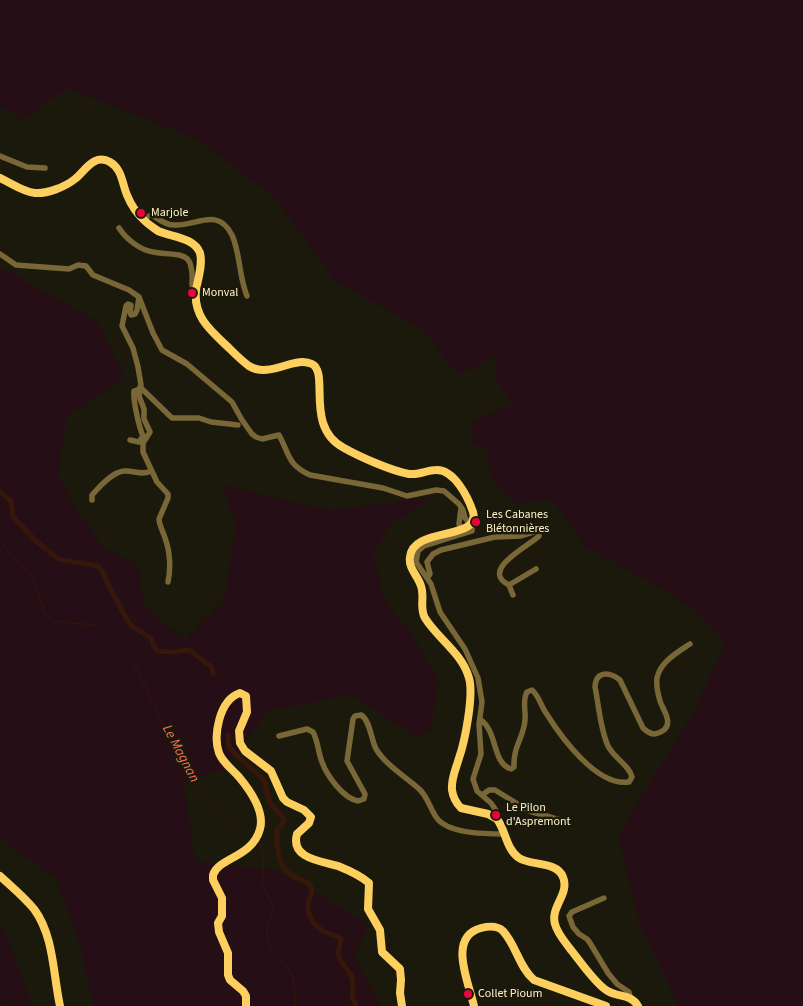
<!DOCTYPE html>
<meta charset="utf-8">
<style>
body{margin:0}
canvas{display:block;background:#1b190b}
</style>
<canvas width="803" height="1006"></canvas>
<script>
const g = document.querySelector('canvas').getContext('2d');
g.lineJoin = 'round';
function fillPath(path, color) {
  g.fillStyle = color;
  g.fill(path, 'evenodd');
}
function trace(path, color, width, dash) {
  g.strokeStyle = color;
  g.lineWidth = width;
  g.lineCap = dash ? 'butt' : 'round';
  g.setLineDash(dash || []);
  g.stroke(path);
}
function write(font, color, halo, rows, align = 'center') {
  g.font = font + ' "Source Sans 3",sans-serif';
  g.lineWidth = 5;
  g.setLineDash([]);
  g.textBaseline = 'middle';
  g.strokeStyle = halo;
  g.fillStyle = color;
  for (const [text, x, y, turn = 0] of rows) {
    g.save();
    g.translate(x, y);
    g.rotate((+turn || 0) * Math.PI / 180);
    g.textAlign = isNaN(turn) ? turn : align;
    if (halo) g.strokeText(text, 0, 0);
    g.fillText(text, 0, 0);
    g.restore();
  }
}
fillPath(new Path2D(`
 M0 0H803V1006H679L639 923 618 835 694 711 725 643 696 612 672 594 587 548 551 499 517 504 490 476 487 449 472 444 473 421 513 404 494 378 497 355 458 375 421 328 336 282 275 198 196 139 67 88 22 120 0 106Z
 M0 267 97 321 125 378 67 417 58 475 77 510 104 548 138 564 144 607 185 639 224 601 236 526 223 485 329 510 433 497 390 526 373 552 385 601 409 629 439 681 430 731 418 737 350 695 269 711 222 770 184 782 195 861 277 870 369 925 354 957 381 1006H95L93 1003 81 949 56 878 17 851 0 836Z
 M0 927 6 934 33 1006H5L0 1001Z`), '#250e16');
trace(new Path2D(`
 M0 540 11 556 28 572 35 584 45 614 54 621 94 625 135 666 175 748 192 772 191 778 208 800 253 833
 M258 841 264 858 262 882 274 908C272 915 268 923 267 931 265 949 286 960 292 975 295 983 294 996 295 1006`), '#361709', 1);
trace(new Path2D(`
 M0 492 11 501 13 517 35 540 58 559 98 566 103 572 106 580 126 618 132 626 152 639 154 647 158 651 171 652 189 650 212 667 213 674
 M228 735 229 746 233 752 264 780 270 803 284 820 282 825 277 829C276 855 279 876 308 882L312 889C311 894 309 899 308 904 307 917 316 928 327 933 332 935 337 935 341 939L338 953 340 960 351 975 353 983 352 996 356 1006`), '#361709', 5);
trace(new Path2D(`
 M0 156 27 167 45 168
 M143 220 146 217 152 215C158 219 166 225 173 225 196 227 217 206 232 235 240 252 239 277 247 296
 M119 228C126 239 140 250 153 252 181 257 194 248 192 285L196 289
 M0 254 16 265 69 269 78 265 86 266 93 275 129 290 139 297 153 333 162 350 187 364 232 402 242 420 252 434 256 437 262 439 279 435C290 455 287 464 310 475L383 488 407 496 436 490 444 491 459 504 463 510 465 518 472 526V531L424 546 418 551 416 562 431 584 440 612 465 649 478 678 482 702 479 724 481 754 473 779 477 791 491 803 499 815 497 819
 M139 297 137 310 135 314 131 315 130 312 131 305 128 304 126 306 122 326 133 348 138 367 141 385 139 396 144 409V419L150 432 143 443V452L157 482 168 494V498L159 519C159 525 163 531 165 538 170 551 171 568 168 582
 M140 387 172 418H199L211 422 238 425
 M130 440 139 442 143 436C139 427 133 401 134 391L140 389
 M92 500V495C99 487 112 472 124 471 134 470 140 476 151 471
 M461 508 459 524 462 530
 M427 578 430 574 427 562 433 554 441 550 495 537 520 536 537 531 539 533V536C529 546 479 570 509 585L536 569
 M509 585 513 595
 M480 719C483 722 486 724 488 728 496 740 495 764 511 769L514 767C513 746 524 737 525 720 526 711 522 700 527 692L532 690C539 696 541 706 546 713 561 737 597 787 629 782L632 777C629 765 614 758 608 746 600 728 599 706 595 687 596 670 610 672 620 680L643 728C646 731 649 733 653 734 657 734 661 732 664 730 673 722 663 710 660 701 658 694 656 685 657 678 660 662 678 652 690 644
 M279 736 307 729 313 732C318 741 318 752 322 762 327 776 343 798 358 801L364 799 365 794 347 761 353 719 355 716 361 715C370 720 371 739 376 749 386 765 404 776 418 788 427 795 430 808 436 817 447 834 487 834 504 834
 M482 795 489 790H495L529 811 567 822
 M604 898 572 912 569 916 573 927 579 934 587 939 590 943 608 973 617 984 629 992 630 997`), '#796737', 5.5);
trace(new Path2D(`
 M0 178C11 183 23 192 35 193 47 194 65 187 75 179 85 171 94 153 110 162 122 169 122 183 127 195 131 205 137 214 145 221 149 225 154 228 158 231 171 237 194 237 200 253 203 264 198 279 196 290 193 317 211 331 229 348 235 354 242 361 249 366 270 379 295 355 312 364 330 373 304 427 344 448 360 457 392 471 409 474 419 475 427 470 436 470 454 469 468 497 473 512 481 541 413 526 410 557 408 568 418 576 421 586 425 597 419 608 425 618 438 639 462 653 469 678 474 695 465 741 459 758 456 769 451 778 452 790 453 797 456 803 461 808L488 814 497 819C506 831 506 849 519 858 531 866 557 861 563 877 570 894 550 907 555 924 557 933 565 942 571 950 580 961 594 982 606 990 617 998 630 993 638 1006
 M0 876C12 887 24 897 34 909 54 936 53 974 60 1006
 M246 1006V996L243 991 230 980 228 975V953L219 932 218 923 222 916V898L213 880V875C219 857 252 858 260 829 265 811 249 789 239 777 232 769 223 763 219 753 213 736 219 700 240 693L246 696 247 712 239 731 240 743 245 751 271 771 283 798 287 802 304 810 311 817 309 823 297 834C290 859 322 861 338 866 348 870 361 876 369 883L368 909 380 930 382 952 400 969 401 980 400 993 402 1006
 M474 1006C469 983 447 937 481 928 489 926 497 925 503 931 516 945 519 967 534 980L606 1006`), '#fccf5f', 8);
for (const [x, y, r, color] of [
 [141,213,5,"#ec0436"],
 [192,293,5,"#ec0436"],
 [476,522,5,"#ec0436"],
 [496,815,5,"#ec0436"],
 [468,994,5,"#ec0436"]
]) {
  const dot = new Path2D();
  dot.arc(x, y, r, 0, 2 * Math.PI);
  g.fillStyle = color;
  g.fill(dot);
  trace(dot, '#1b190b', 2);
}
write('12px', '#fef3c6', '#1b190b', [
 ["Marjole",151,213],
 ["Monval",202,293],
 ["Les Cabanes",486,515],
 ["Blétonnières",486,529],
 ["Le Pilon",506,808],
 ["d'Aspremont",506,822],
 ["Collet Pioum",478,994]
], 'left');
write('italic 14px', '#fc6f56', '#1b190b', [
 ["Le Magnan",180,754,62]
]);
</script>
